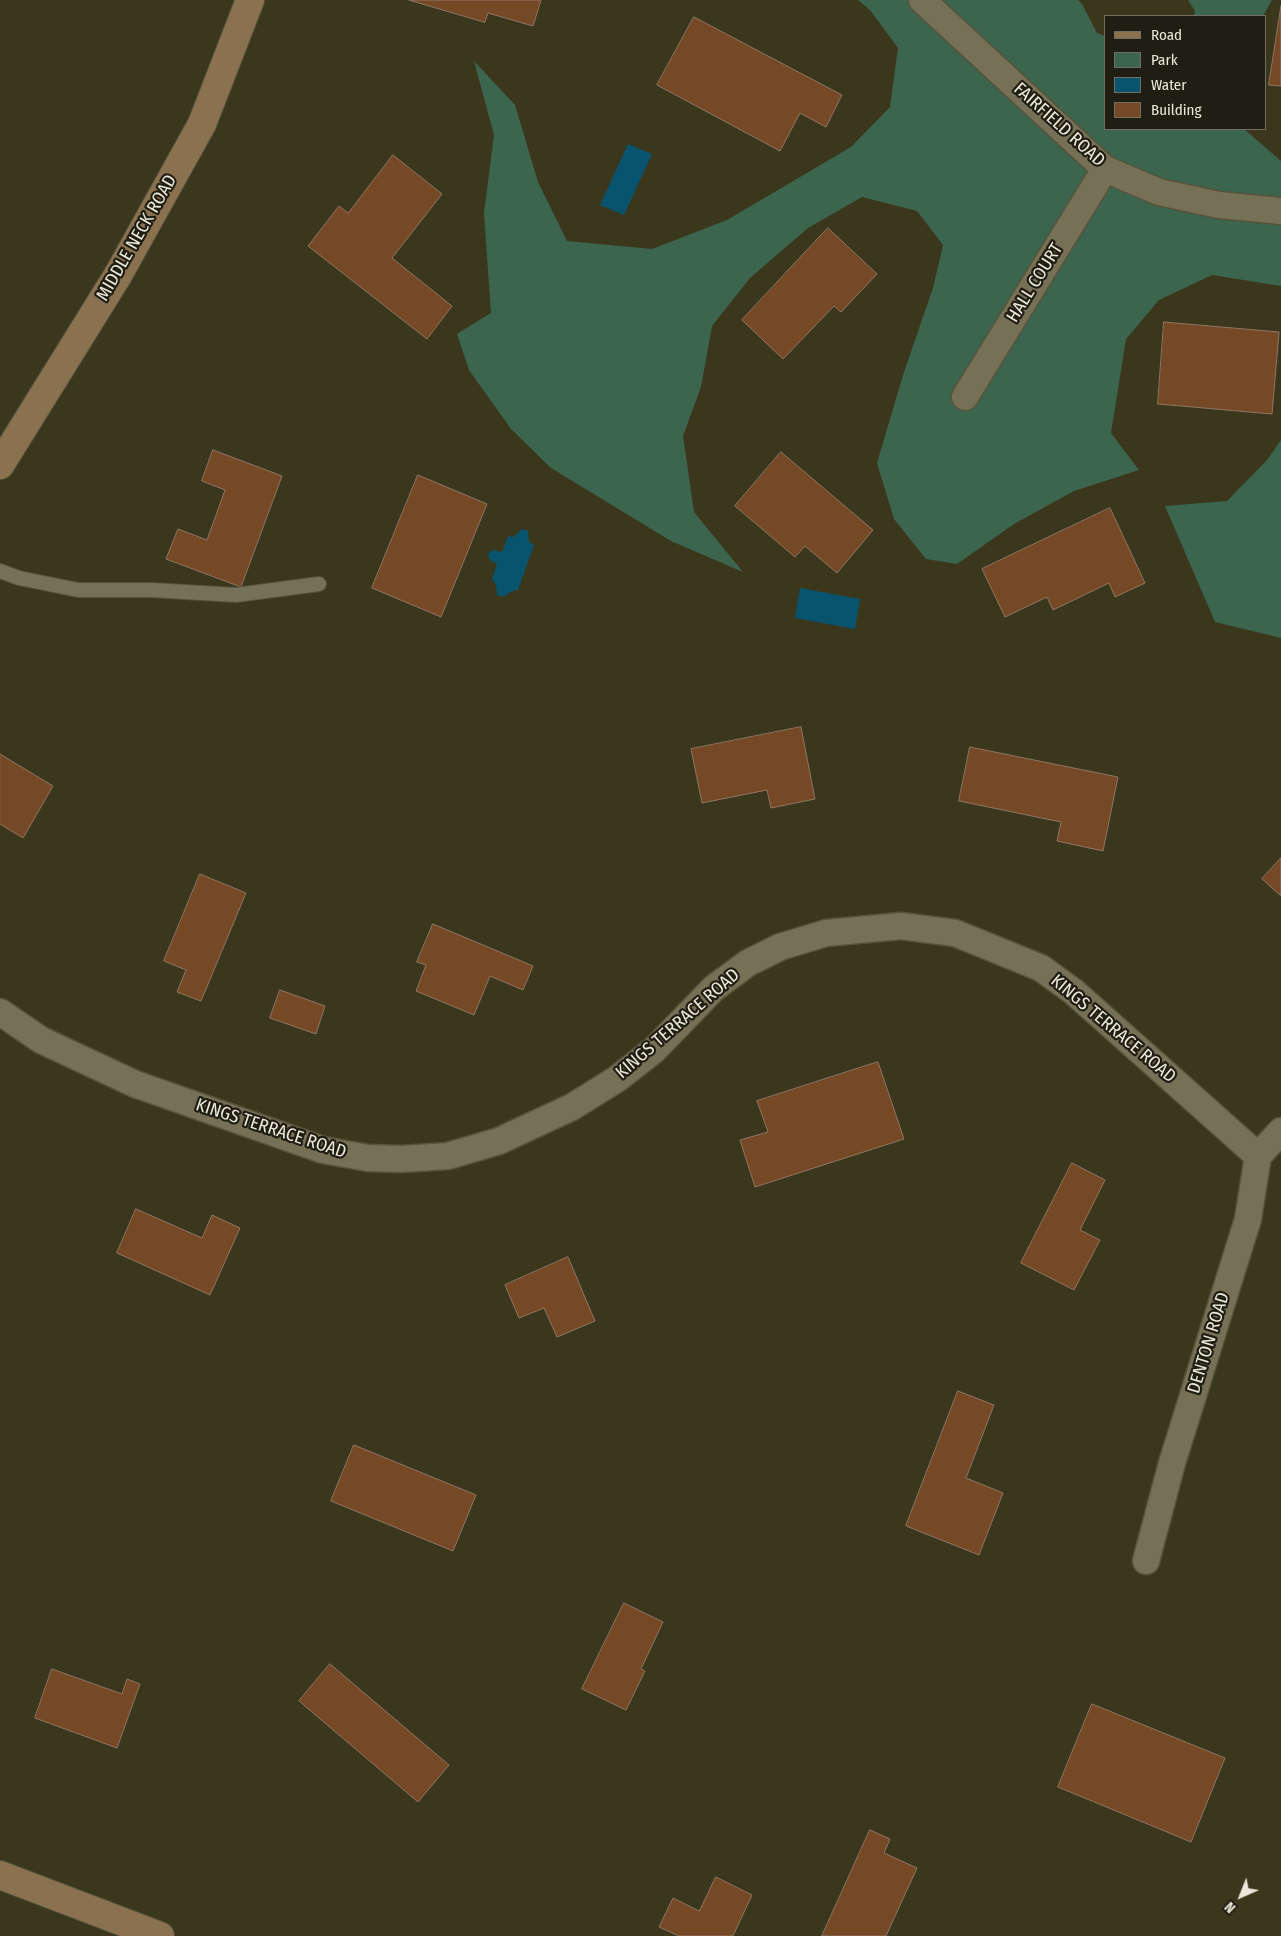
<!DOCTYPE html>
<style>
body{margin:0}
#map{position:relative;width:1281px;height:1936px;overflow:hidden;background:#3b371d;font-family:"Fira Sans Condensed",sans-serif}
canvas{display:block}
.legend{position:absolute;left:1104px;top:15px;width:162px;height:115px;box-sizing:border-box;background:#201e13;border:1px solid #716f62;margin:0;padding:6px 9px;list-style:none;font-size:15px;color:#ebe8d9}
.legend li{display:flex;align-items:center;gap:10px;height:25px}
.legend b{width:25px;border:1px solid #716f62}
.north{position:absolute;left:1216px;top:1871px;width:50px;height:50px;-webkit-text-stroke:4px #201e13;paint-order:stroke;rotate:224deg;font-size:14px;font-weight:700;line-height:20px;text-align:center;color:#ebe8d9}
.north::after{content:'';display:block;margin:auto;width:18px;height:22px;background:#ebe8d9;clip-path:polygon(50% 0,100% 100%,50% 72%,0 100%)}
</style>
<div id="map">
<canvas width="1281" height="1936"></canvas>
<ul class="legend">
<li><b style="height:6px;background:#8a7250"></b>Road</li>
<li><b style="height:14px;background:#3c654e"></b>Park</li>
<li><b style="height:14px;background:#08546e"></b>Water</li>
<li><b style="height:14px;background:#764926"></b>Building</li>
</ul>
<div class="north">N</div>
</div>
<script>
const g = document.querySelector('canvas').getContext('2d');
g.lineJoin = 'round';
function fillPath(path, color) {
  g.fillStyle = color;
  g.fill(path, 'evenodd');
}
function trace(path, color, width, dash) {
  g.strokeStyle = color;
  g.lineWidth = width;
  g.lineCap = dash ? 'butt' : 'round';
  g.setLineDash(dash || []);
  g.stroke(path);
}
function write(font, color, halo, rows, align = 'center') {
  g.font = font + ' "Fira Sans Condensed",sans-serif';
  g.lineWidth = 4.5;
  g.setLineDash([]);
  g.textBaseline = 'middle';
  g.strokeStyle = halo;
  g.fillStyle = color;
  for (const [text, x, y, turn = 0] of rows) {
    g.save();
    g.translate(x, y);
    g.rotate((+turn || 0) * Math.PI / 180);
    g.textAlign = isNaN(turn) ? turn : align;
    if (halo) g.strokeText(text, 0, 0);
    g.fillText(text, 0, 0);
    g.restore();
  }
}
fillPath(new Path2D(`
 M858 0H1078L1082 4 1097 33 1105 36V129H1244L1281 161V286L1212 275 1159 300 1126 339 1111 433 1139 470 1074 491 1014 524 957 564 926 559 894 519 877 463 904 372 933 288 943 245 917 211 862 197 808 228 750 278 712 326 701 387 683 436 694 512 743 572 671 541 551 468 511 429 469 370 457 334 491 313 484 213 494 135 474 61 515 105 538 182 567 241 652 249 727 220 851 147 890 107 898 48 870 10Z
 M1188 0H1272L1263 16H1194L1195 11Z
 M1281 440V638L1215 622 1165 506 1227 501 1267 460Z`), '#3c654e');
fillPath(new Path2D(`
 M628 144 652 154 624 215 600 205Z
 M522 529 528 531 529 542 534 545 518 590 512 591 503 597 497 595 496 585 492 579 497 564 490 560 488 554 493 550 502 552 508 536 513 537Z
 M800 588 860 599 855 629 795 618Z`), '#08546e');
const building = new Path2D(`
 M409 0H541L533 26 488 13 485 22Z
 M1281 6V86L1269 85Z
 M694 17 842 95 826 127 800 113 780 151 657 85Z
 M393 155 442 194 392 258 452 306 427 339 308 246 339 206 348 213Z
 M828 228 877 274 841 312 834 306 783 359 742 320Z
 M1164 322 1279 332 1272 414 1158 404Z
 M213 450 282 476 241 587 166 559 178 529 207 540 225 490 202 481Z
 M781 452 873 530 837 573 805 546 795 557 735 506Z
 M418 475 487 504 441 617 372 588Z
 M1110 508 1145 583 1115 597 1109 583 1053 610 1047 597 1005 617 982 569Z
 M801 727 815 799 771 808 767 790 702 803 691 749Z
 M970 747 1118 777 1103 851 1057 841 1061 822 959 801Z
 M0 754 53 786 23 838 0 824Z
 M1281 858V896L1262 879Z
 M200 874 246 893 201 1001 177 992 186 970 164 961Z
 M433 924 533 966 523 990 490 976 474 1015 416 991 426 965 417 962Z
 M280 990 325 1006 316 1034 270 1018Z
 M878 1062 904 1139 755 1187 740 1140 768 1132 757 1101Z
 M1072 1163 1105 1180 1080 1230 1100 1240 1074 1290 1021 1263Z
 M136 1209 202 1238 212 1215 240 1228 210 1295 117 1253Z
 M568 1257 595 1321 557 1337 544 1308 519 1318 505 1285Z
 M958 1391 994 1405 966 1478 1003 1493 979 1555 906 1526Z
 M354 1445 476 1495 453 1551 331 1501Z
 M624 1603 663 1622 641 1669 645 1671 626 1710 582 1689Z
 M330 1664 449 1765 418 1802 299 1701Z
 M52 1669 122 1694 127 1679 140 1684 117 1748 35 1718Z
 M1092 1704 1225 1758 1191 1842 1058 1787Z
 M870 1830 890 1839 884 1853 917 1868 886 1936H822Z
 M716 1877 752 1895 733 1936H679L659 1927 673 1898 699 1911Z`);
fillPath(building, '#764926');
trace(building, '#8f7664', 1);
const lane = new Path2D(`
 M0 571 19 578 78 590H151L236 595 319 584`);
const street = new Path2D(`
 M922 0 1105 169 1159 192 1219 205 1281 211
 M965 397 1105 169
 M0 1012 41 1040 135 1084 323 1150 368 1158 402 1159 448 1156 499 1141 572 1107 617 1079 654 1050 714 988 748 963 780 947 826 933 901 926 955 933 1041 968 1074 992 1258 1156
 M1146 1561 1172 1463 1248 1219 1258 1156 1281 1131`);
const secondary = new Path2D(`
 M0 465 118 275 202 124 250 0
 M0 1875 160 1936`);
trace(lane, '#56533c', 16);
trace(street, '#56533c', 29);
trace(secondary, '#56533c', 30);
trace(lane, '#767156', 14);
trace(street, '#767156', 26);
trace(secondary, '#8a7250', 28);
write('18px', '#ebe8d9', '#201e13', [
 ["FAIRFIELD ROAD",1059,125,42],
 ["MIDDLE NECK ROAD",137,238,-60],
 ["HALL COURT",1035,283,-58],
 ["KINGS TERRACE ROAD",678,1024,-41],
 ["KINGS TERRACE ROAD",1113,1029,40],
 ["KINGS TERRACE ROAD",271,1129,18],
 ["DENTON ROAD",1209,1343,-73]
]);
</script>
